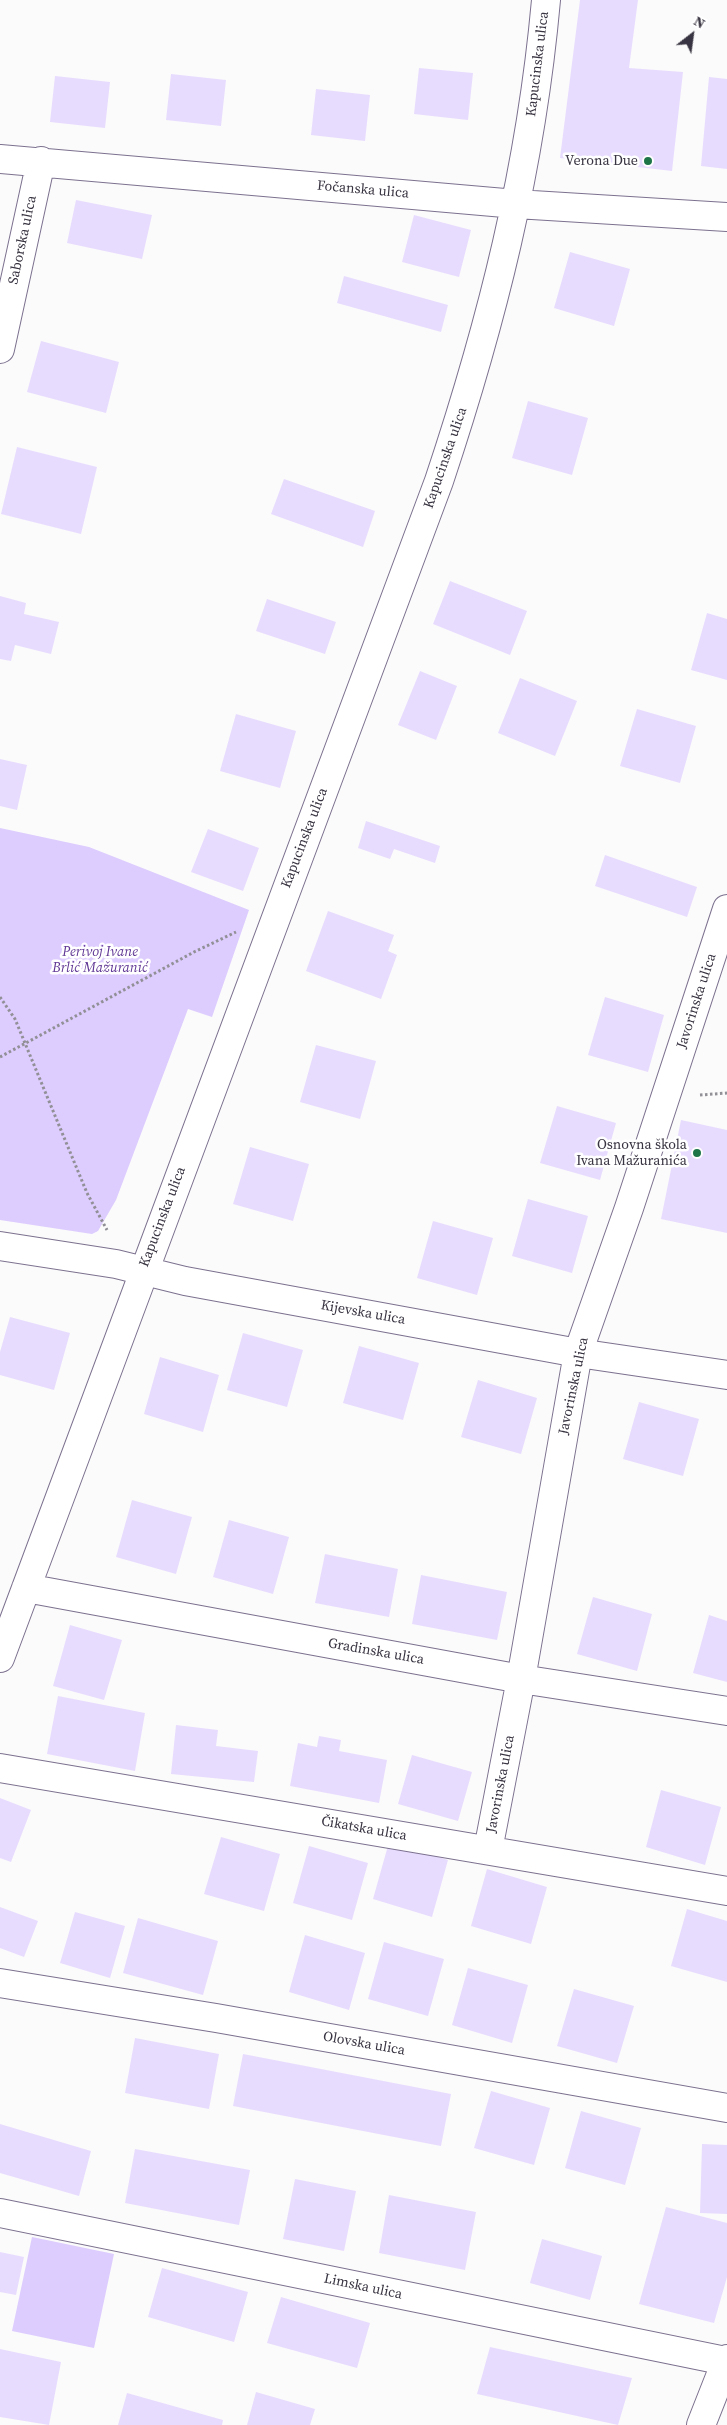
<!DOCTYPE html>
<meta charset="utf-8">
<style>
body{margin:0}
#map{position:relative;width:727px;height:2425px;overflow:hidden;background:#fbfbfb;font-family:"Source Serif 4",serif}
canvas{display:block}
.north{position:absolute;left:667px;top:10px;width:50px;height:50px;-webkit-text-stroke:4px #fff;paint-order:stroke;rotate:30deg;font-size:14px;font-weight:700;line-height:20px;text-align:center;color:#393441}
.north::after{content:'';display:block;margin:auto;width:18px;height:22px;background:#393441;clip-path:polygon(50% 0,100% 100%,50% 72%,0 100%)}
</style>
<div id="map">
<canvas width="727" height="2425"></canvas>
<div class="north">N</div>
</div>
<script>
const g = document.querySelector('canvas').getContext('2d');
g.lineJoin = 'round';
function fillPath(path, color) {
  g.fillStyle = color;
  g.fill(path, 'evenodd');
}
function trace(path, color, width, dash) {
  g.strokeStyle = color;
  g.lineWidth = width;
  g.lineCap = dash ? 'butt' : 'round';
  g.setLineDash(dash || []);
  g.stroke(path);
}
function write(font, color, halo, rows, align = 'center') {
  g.font = font + ' "Source Serif 4",serif';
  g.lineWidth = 5;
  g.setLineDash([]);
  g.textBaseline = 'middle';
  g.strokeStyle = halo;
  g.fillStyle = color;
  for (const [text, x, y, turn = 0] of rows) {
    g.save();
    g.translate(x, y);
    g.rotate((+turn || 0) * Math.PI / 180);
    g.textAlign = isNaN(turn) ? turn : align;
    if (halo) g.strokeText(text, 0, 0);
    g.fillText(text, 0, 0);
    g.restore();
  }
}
fillPath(new Path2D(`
 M0 828 89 847 249 910 212 1017 188 1009 116 1200 98 1231 92 1234 0 1220Z
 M32 2237 114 2254 94 2348 12 2331Z`), '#ddccfe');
fillPath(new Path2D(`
 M580 0H638L629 68 683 72 672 171 560 158Z
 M419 68 473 73 468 120 414 114Z
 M171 74 226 80 221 126 166 120Z
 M55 76 110 82 105 128 50 122Z
 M709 77 727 79V169L701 166Z
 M316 89 370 95 365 141 311 135Z
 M76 200 152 215 142 259 67 243Z
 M414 215 471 230 459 277 402 262Z
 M570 252 630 269 614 326 554 308Z
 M344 276 448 305 441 332 337 303Z
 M41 341 119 362 106 413 27 392Z
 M528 401 588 418 572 475 512 458Z
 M17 447 97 467 81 534 1 514Z
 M284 479 375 511 363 547 271 514Z
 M450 581 527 611 510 655 433 624Z
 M0 596 26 603 24 614 59 622 51 654 15 645 11 661 0 659Z
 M267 599 336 622 325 654 256 631Z
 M707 613 727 619V680L691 670Z
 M420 671 457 686 436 740 398 725Z
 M520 678 577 701 555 756 498 733Z
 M637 709 696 726 680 783 620 766Z
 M236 714 296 731 280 788 220 771Z
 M0 759 27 765 17 810 0 806Z
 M366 821 440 846 435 863 394 849 390 859 358 848Z
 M208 829 259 848 243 891 191 872Z
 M605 855 697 887 687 917 595 886Z
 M328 911 394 935 388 951 397 955 381 999 306 971Z
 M605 997 664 1015 648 1072 588 1055Z
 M316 1045 376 1061 360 1119 300 1102Z
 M557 1106 616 1123 600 1180 540 1163Z
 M681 1120 727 1130V1233L661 1219Z
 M250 1147 309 1164 293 1221 233 1204Z
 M528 1199 588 1216 572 1273 512 1256Z
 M433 1221 493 1238 477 1295 417 1278Z
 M10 1317 70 1333 54 1390 0 1375V1352Z
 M243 1333 303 1350 287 1407 227 1390Z
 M359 1346 419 1363 403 1420 343 1403Z
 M160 1357 219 1375 203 1432 144 1414Z
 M478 1380 537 1398 521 1454 461 1437Z
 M639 1402 699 1419 683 1476 623 1459Z
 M132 1500 192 1517 176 1574 116 1557Z
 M229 1520 289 1537 273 1594 213 1577Z
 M325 1554 398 1569 389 1617 315 1603Z
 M421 1575 507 1592 497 1640 412 1624Z
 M593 1597 652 1614 637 1671 577 1654Z
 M709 1615 727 1621V1682L693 1673Z
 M70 1625 122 1640 104 1700 53 1686Z
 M58 1696 145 1713 135 1771 47 1754Z
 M176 1725 218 1730 216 1746 258 1751 254 1782 171 1774Z
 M319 1736 341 1740 339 1751 387 1760 379 1803 290 1786 298 1743 317 1747Z
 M412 1755 472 1772 458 1821 398 1804Z
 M661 1790 721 1807 705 1865 646 1847Z
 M0 1798 31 1810 11 1862 0 1858Z
 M221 1837 280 1854 264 1911 204 1894Z
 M389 1842 448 1860 432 1917 373 1899Z
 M309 1846 368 1863 352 1920 293 1903Z
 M487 1869 547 1887 531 1944 471 1926Z
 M0 1907 38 1921 24 1957 0 1948Z
 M687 1909 727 1921V1982L671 1966Z
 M75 1912 125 1926 110 1978 60 1963Z
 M138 1918 218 1941 203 1995 123 1973Z
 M305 1935 365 1953 349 2010 289 1992Z
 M384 1942 444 1959 428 2016 368 1999Z
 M468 1968 528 1985 512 2043 452 2025Z
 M574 1989 634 2006 617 2063 557 2046Z
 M135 2038 219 2054 209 2109 125 2093Z
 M243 2054 451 2094 441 2146 233 2106Z
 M491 2091 550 2108 534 2165 474 2148Z
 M581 2111 641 2128 625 2185 565 2168Z
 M0 2124 91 2151 79 2196 0 2173Z
 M702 2144 727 2145V2214L700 2213Z
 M135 2149 250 2170 239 2225 125 2203Z
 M295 2179 356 2191 344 2251 283 2239Z
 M389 2195 476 2212 465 2270 379 2253Z
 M666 2207 727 2223V2277L714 2323 639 2304Z
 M542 2239 602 2256 590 2300 530 2283Z
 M0 2252 24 2257 16 2295 0 2292Z
 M162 2268 248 2292 234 2342 148 2317Z
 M281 2297 370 2323 357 2368 267 2343Z
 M490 2347 632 2378 618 2425 477 2394Z
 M0 2349 61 2362 49 2425 0 2417Z
 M256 2392 315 2409 310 2425H247Z
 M127 2393 223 2420 222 2425H118Z`), '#e8dcfe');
const minor = new Path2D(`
 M0 159 516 204 727 217
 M0 349 41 161
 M0 1246 116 1264 185 1281 578 1353 727 1375
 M26 1588 521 1679 727 1711
 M0 1658 439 481C492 322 531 168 546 0
 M0 1768 727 1891
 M488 1850 521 1679 578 1353 629 1208 727 909
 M0 1983 216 2018 727 2108
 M0 2213 726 2361
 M701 2425 727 2359`);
trace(minor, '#7c718f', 30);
trace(new Path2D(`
 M0 997 15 1019 87 1193 107 1230
 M0 1057 194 952 236 932
 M700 1095 727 1093`), '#929097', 3, [2.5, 2.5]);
trace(minor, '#fff', 28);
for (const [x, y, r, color] of [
 [648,161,5,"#1d7548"],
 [697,1153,5,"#1d7548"]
]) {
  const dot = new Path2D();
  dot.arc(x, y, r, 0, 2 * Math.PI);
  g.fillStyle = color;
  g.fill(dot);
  trace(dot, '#fff', 2);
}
write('14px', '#393441', '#fff', [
 ["Kapucinska ulica",538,64,-83],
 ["Fočanska ulica",363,190,5],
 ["Saborska ulica",23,240,-78],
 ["Kapucinska ulica",446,458,-71],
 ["Kapucinska ulica",305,838,-69],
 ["Javorinska ulica",697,1001,-72],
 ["Kapucinska ulica",163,1217,-69],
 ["Kijevska ulica",363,1313,10],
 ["Javorinska ulica",574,1386,-78],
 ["Gradinska ulica",376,1652,10],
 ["Javorinska ulica",501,1784,-79],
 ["Čikatska ulica",364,1829,10],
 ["Olovska ulica",364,2044,10],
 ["Limska ulica",363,2287,12]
]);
write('14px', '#393441', '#fff', [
 ["Verona Due",638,161],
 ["Osnovna škola",687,1145],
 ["Ivana Mažuranića",687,1161]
], 'right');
write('italic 14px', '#613895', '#fff', [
 ["Perivoj Ivane",100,952],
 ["Brlić Mažuranić",100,968]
]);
</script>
